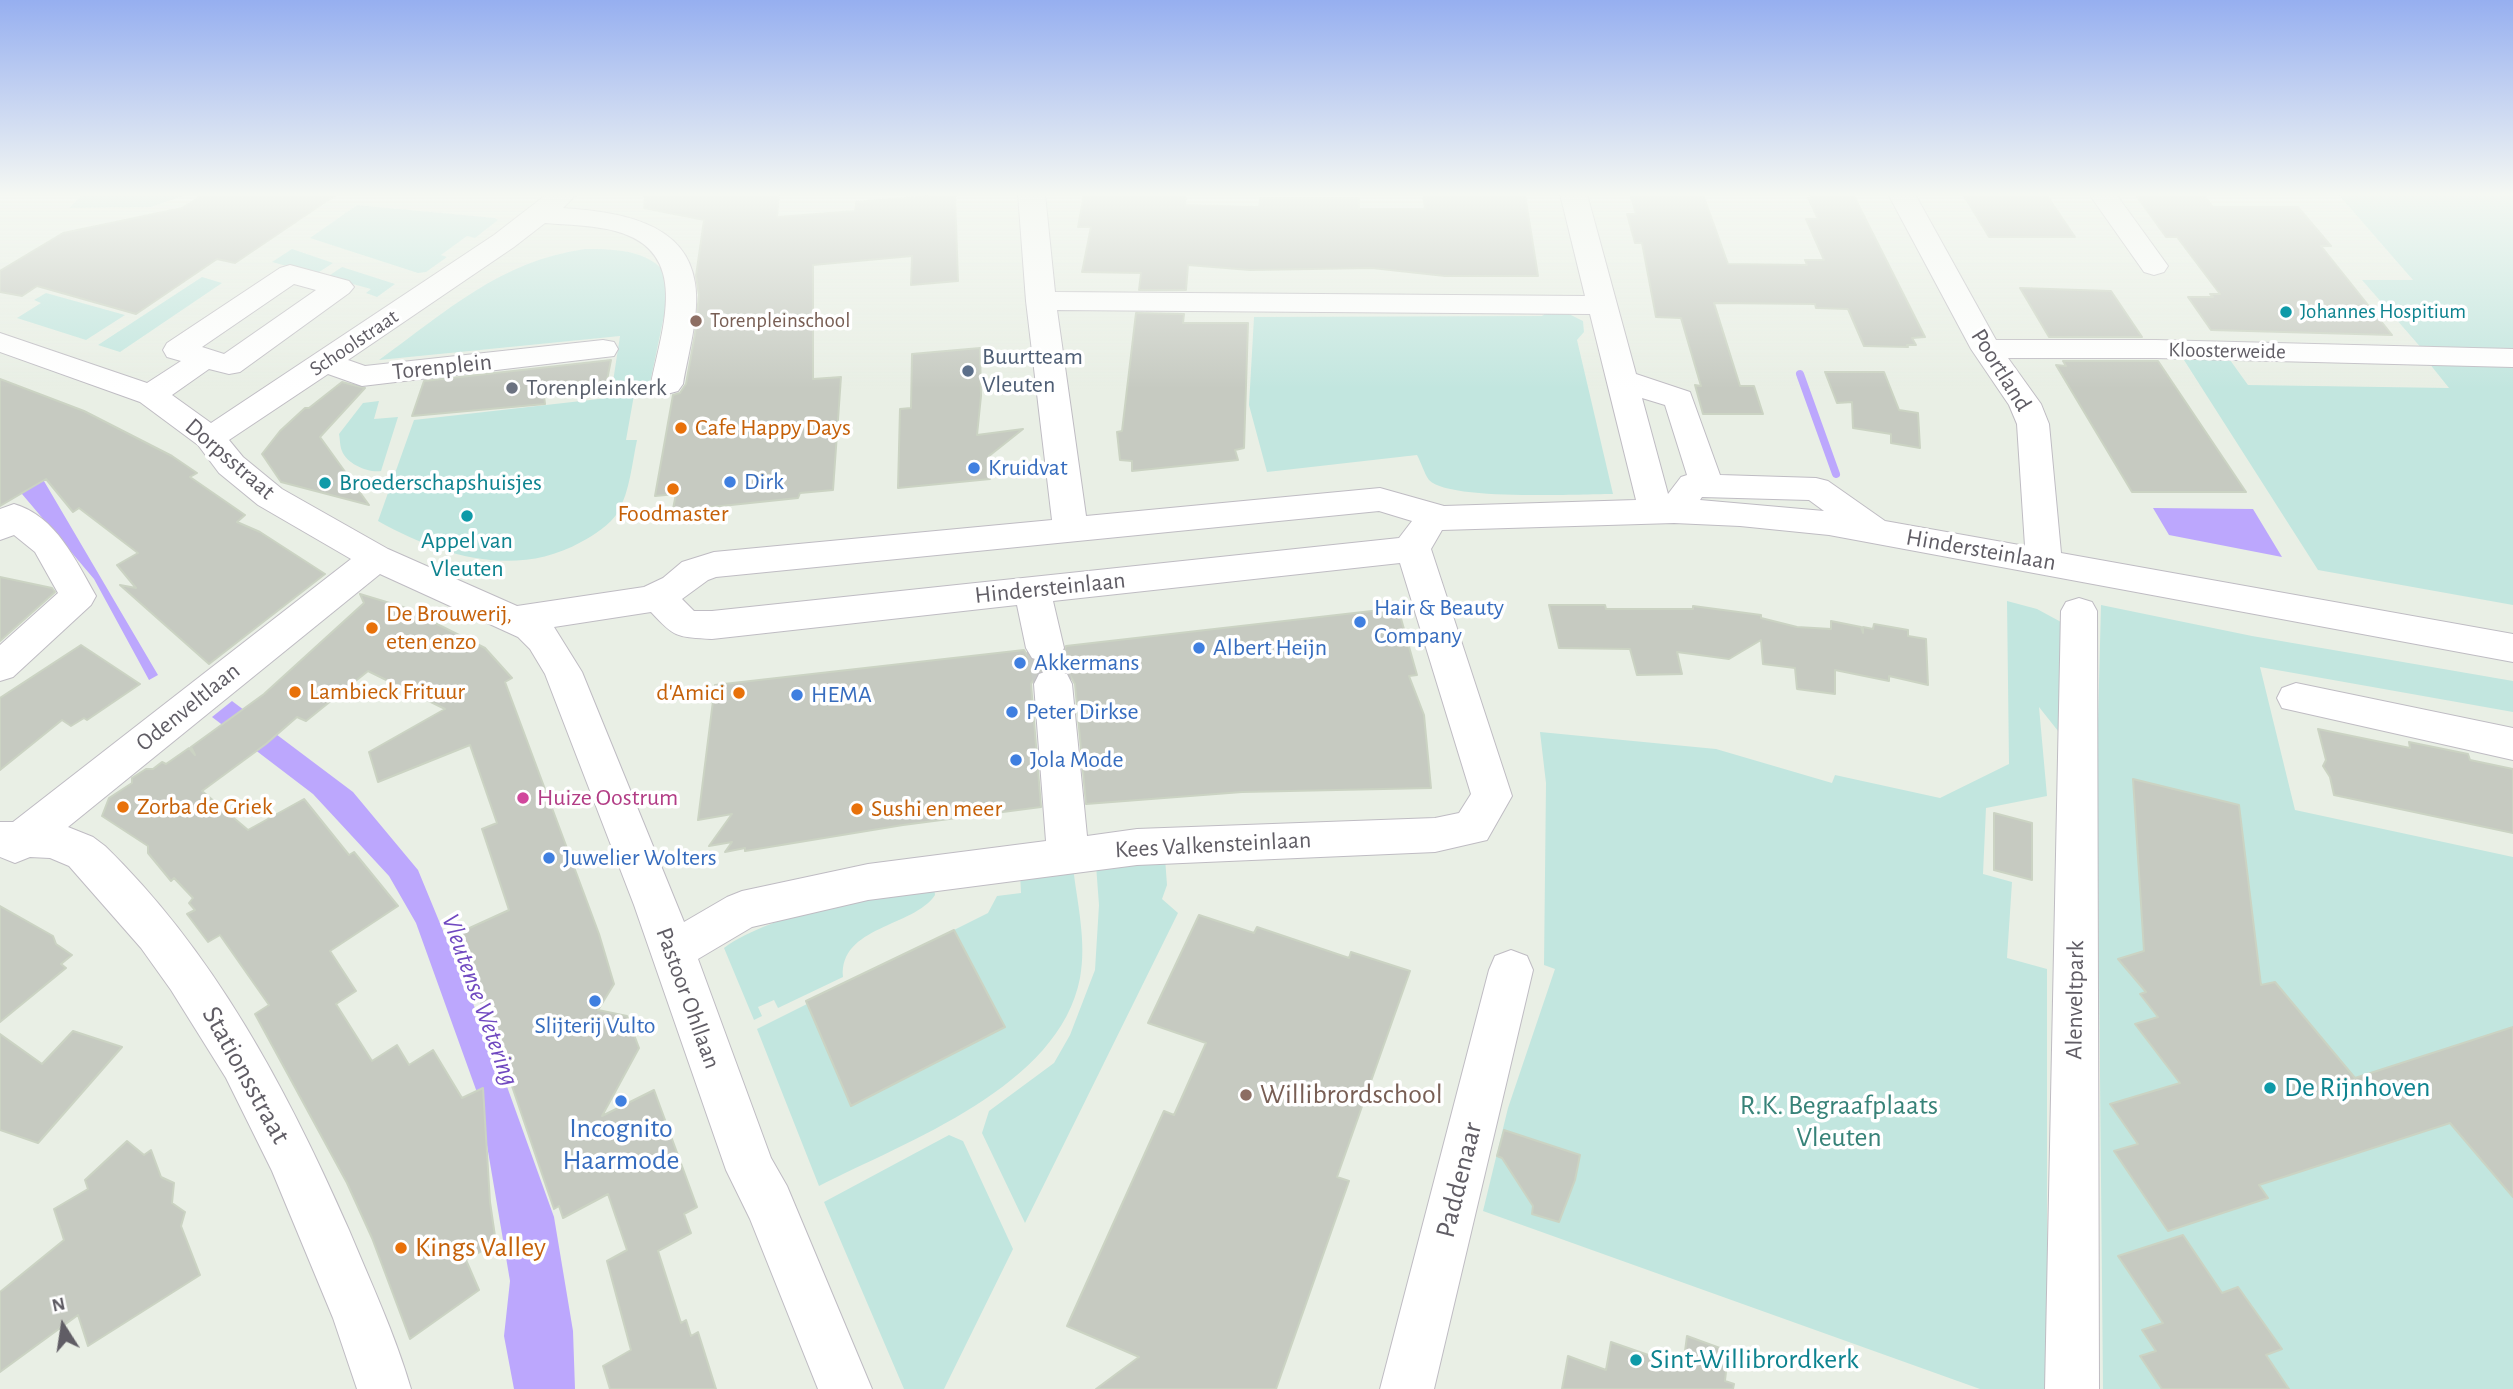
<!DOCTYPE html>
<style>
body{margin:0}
#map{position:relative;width:2513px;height:1389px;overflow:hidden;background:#e9efe5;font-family:"Alegreya Sans",sans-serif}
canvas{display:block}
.north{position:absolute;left:28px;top:1291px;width:70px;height:70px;-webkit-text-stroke:5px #fff;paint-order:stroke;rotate:348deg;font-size:19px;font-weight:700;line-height:28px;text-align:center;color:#605d65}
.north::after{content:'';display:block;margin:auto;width:24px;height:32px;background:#605d65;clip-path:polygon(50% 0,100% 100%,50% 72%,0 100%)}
</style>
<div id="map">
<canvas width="2513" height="1389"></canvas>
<div class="north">N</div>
</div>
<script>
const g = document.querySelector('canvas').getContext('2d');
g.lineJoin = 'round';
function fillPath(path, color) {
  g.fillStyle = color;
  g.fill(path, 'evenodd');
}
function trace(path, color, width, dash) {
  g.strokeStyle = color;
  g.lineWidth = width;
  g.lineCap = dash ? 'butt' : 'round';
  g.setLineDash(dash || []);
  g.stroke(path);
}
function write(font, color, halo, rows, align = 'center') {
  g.font = font + ' "Alegreya Sans",sans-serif';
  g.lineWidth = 7;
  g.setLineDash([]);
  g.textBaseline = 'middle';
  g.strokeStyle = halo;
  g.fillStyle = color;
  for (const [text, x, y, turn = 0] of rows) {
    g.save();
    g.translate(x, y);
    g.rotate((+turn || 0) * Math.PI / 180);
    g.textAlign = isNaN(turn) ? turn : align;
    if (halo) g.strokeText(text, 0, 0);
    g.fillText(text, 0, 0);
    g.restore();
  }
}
fillPath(new Path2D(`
 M83 194H188L151 207 69 208Z
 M2338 194H2513V352L2423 350 2362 280H2413Z
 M357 205 495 218 498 220 475 238 467 236 441 255 447 257 426 272 418 273 310 238Z
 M292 249 333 263 316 274 272 262Z
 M585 249C618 249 655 250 671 282L650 383 612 388 620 336 379 360C447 311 500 261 585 249Z
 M342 267 395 284 377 297 366 293 371 289 327 277Z
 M202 277 222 283 120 352 98 345Z
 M46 293 125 315 86 340 17 318 41 303 34 300Z
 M1548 312 1569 314 1583 321 1584 332 1577 340 1613 494C1582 494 1448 501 1429 480 1424 473 1421 462 1417 455L1267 472 1249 405 1254 317 1542 316Z
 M2184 360H2230L2248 385 2449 388 2429 363 2513 365V605L2318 570Z
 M634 395 626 440H637C632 463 630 491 618 512 611 524 593 536 581 542 515 579 441 556 378 521L414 420Z
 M379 401 374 419 398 417 381 471C368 473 347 464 342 451 340 447 340 439 339 434L363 403Z
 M2007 601 2037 609 2061 622 2066 741 2039 707 2047 796 1986 808 1983 874 2012 882 2007 958 2047 969V1389H1980L1483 1211 1508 1108 1555 969 1544 965 1546 783 1540 732 1716 749 1832 783 1835 775 1940 798 2009 764Z
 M2101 605 2252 636 2513 681V712L2260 667 2295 810 2513 857V1389H2103L2097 761Z
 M1165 858 1167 885 1162 899 1178 913 1025 1223 982 1133 989 1111 1054 1063 1070 1035 1095 970 1099 905 1096 865Z
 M1073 867C1077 902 1087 942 1080 978 1059 1087 907 1141 819 1186L757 1029 807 1004 851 1106 1005 1027 954 930 988 913 997 896 1021 893 1020 873Z
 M934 885 935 895C914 927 839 926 843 977L778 1008 774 1000 758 1007 762 1016 754 1020 724 948C775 911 872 899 934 885Z
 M949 1135 963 1141 1013 1249 944 1389H904L824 1202Z`), '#c2e6df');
fillPath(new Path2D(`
 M0 451 41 476 158 675 149 680 94 579 22 494 0 479Z
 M2153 508 2253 509 2282 557 2169 535Z
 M232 701 353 792 418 870 505 1081 554 1217 573 1331 575 1389H514L504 1336 510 1281 479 1098 416 923 389 876 313 794 212 717Z`), '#bca7fd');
trace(new Path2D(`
 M1800 374 1836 474`), '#bca7fd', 8);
const building = new Path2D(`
 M204 194H337L235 263 217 259 136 314 37 286 22 296 0 292V271L63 233 182 208Z
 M645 194H779L777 217 855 211 856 202 955 194 958 281 911 285 912 256 813 265V379L841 377 833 490 800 493 798 498 683 510 673 509 676 494 655 496 673 395 680 393 686 384 695 334 699 295 696 276 704 220 644 208Z
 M1084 194H1186L1185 205 1259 207 1260 198H1359V209H1425L1423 194H1525L1538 276H1445L1372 268 1250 270 1188 265 1186 290H1139L1141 273 1082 272 1091 227H1078Z
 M1810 194H1853L1925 337 1912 338 1916 345H1907L1908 347 1864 346 1848 309 1816 308 1815 304 1714 303 1740 386H1754L1763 414H1703L1695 385 1701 386 1681 318 1656 317 1642 243H1635L1627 214H1636L1631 197H1704L1728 264 1807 265 1805 260H1824L1806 219H1818L1808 198H1811Z
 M1963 194H2046L2075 237H1989Z
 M2135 194H2203L2213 207H2298L2331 246H2321L2392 335 2211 330 2188 297H2213L2210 294H2220L2177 237H2166Z
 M2020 288 2111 291 2142 337H2049Z
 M1136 313 1184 314 1183 323H1248L1244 448 1235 450 1238 460 1132 471V461L1120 460 1117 432 1122 431Z
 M980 348 981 396 977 435 1023 429 989 456 990 479 898 488 900 409 911 408 912 354Z
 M611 360 605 390 544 396 545 404 412 416 424 381Z
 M2063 361H2158L2246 492H2132L2056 365 2066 366Z
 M1825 372H1884L1899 410 1918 413 1920 448 1891 443V434L1853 428 1852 402 1837 403Z
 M0 379 84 411 172 456 197 473 190 477 245 515 237 522 260 532 325 574 209 664 120 585 136 588 117 565 138 553 79 508 73 512 46 479 0 506Z
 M342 382 365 388 320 437 369 505 281 482 262 454 280 431 305 408H309Z
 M0 577 52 588 55 592 0 641Z
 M360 594 403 607 485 648 512 678 505 682 599 934 614 984 598 1010 627 1016 639 1048 602 1116 654 1090 697 1207 684 1214 691 1233 658 1251 681 1323 686 1320 691 1336 698 1332 716 1389H610L603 1366 631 1350 607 1261 627 1250 608 1194 563 1218 559 1206 554 1209 487 1013 485 1015 479 996H476L452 936 509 910 482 829 497 823 470 745 378 782 369 752 445 709 368 671 306 721 297 717 266 744 202 791 248 830 304 799 349 855 354 852 398 906 330 951 356 991 336 1004 372 1061 397 1045 409 1065 433 1050 462 1098 483 1088 490 1202 496 1243 466 1260 479 1290 410 1339 372 1238 347 1183 255 1014 269 1005 220 935 208 942 187 914 195 910 189 903 193 898 174 878 171 881 148 853V846L102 816 109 798 132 783V778L146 769H153L162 762 166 764 189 748 195 755 191 747 264 694 364 603Z
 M1549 605H1605L1606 609H1693V606L1761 615V618L1797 627 1831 629V621L1861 627 1863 633V627L1873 629 1874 624 1908 630V636L1926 639 1928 685 1889 676V681L1835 670V694L1797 689 1795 668 1763 664 1761 640 1729 659 1677 652 1682 674 1637 675 1630 649 1559 648Z
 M1398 608 1417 675 1409 676 1424 715 1431 788 1242 792 1086 804 1075 684 1068 672 1052 667 1038 672 1031 684 1041 807 903 825 745 851V848L725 852 732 842 709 846 732 814 698 820 715 685 1024 650 1031 661 1046 665 1060 659 1066 646Z
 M81 645 140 684 87 720 84 718 71 726 62 720 0 770V698Z
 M2318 729 2410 748 2409 742 2468 754 2470 760 2513 769V833L2334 795 2330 777 2323 766 2326 760Z
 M2133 779 2239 805 2261 985 2275 982 2355 1078 2513 1027V1197L2450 1123 2259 1185 2268 1198 2168 1231 2114 1151 2138 1144 2110 1104 2180 1083 2135 1024 2158 1017 2140 994 2146 992 2118 959 2144 951Z
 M1994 813 2032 823V880L1994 870Z
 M0 906 53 936 56 944 72 955 61 964 66 968 0 1022Z
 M1199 915 1254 933 1257 927 1349 958 1351 952 1410 971 1337 1177 1349 1181 1276 1389H1096L1139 1357 1067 1326 1164 1111 1174 1115 1206 1043 1148 1023Z
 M954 930 1005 1027 851 1106 806 1001Z
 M73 1031 122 1047 38 1143 0 1130V1034L42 1064Z
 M1504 1130 1580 1155 1575 1180 1559 1222 1532 1214 1533 1206 1502 1158 1497 1156Z
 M127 1141 144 1155 151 1150 161 1177 174 1183 172 1203 185 1212 181 1226 200 1275 88 1346 78 1315 0 1372V1292L64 1240 54 1209 88 1189 85 1180Z
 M2183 1235 2222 1293 2238 1287 2282 1349 2266 1355 2289 1389H2162L2140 1356 2156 1351 2142 1330 2163 1323 2118 1256Z
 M1687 1336 1728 1351 1725 1381 1734 1384 1733 1389H1562L1568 1356 1606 1370 1611 1342 1683 1367Z`);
fillPath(building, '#c6cac1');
trace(building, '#cbd3c3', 2);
trace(new Path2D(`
 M1045 648 1053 684`), '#c7cac5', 38, [38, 19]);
const minor = new Path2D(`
 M547 194H577L563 208C615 212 686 220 695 283 700 315 688 353 683 384L678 391 667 394 656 391 651 384C662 328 692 251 615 231 592 225 568 225 545 223L514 247 348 360 365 366 603 340 614 342 618 349 614 356 362 386 328 374 229 440 243 457 282 489 388 549 517 606 644 587 663 578 682 562 714 552 1052 520 1026 301 1018 194H1045L1055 292 1585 296 1560 194H1587L1636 374 1690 392 1720 475 1816 478 1828 481 1885 521 2025 546 2017 424 2009 405 1971 349 1888 194H1915L1996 340H2156L2513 349V367L2156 358H2008L2041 404 2049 424 2061 553 2513 634V662L1829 535 1740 526 1674 523 1442 530 1431 549 1512 796 1487 840 1435 852 1137 865 868 900 752 927 698 959 771 1158 787 1186 872 1389H818L750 1219 726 1170 634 905 545 674 530 649 518 637 380 574 68 827 93 837 105 846C215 953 288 1091 349 1230 371 1283 395 1334 411 1389H357L333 1318 272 1171 226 1078 171 990 141 948 69 866 50 858 30 857 15 863 0 857V822H13L351 559 258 505 219 473 198 445 140 402 0 352V333L147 383 181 361 167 357 163 350 167 343 280 268 290 265 349 281 354 287 349 293 240 372 229 374 209 369 172 395 211 423 494 235ZM294 284 316 290 224 354 202 347ZM1057 310 1590 314 1636 500 1444 506 1380 488 1086 516ZM1642 398 1665 405 1687 475 1681 477 1668 494ZM1702 497 1809 500 1824 511 1700 500ZM1379 511 1412 521 1399 538 712 611H694L682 599 708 580 716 577ZM1400 563 1471 794 1459 813 1435 818 1137 829 1087 836 1072 684 1067 674 1053 669 1039 674 1034 684 1046 841 868 864 742 891 727 897 684 922 582 672 554 627 651 612C675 638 677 637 712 639L1017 605 1026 648 1032 658 1045 662 1058 658 1064 648 1053 601Z
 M2089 194H2116L2168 266 2164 272 2154 275 2144 272Z
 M14 504C56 516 76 561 96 596L91 605 13 677 0 681V645L58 593 35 552 14 535 0 540V509Z
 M2079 598 2092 602 2097 611 2099 1389H2045L2061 611 2066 602Z
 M2296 683 2513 728V760L2282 708 2277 698 2282 688Z
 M1511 950 1527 956 1533 970 1434 1389H1380L1489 970 1495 956Z`);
trace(minor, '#bfbcc3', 2);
fillPath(minor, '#fff');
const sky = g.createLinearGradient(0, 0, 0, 389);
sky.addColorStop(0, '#96aff0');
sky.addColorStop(0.5, '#f5f8f3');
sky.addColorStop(1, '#f5f8f300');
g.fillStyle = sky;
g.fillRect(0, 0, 2513, 389);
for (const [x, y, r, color] of [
 [2286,312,7,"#0f9aa8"],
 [696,321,7,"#8d6e63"],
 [968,371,7,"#5c6f8a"],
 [512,388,7,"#6b7280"],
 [681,428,7,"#e8710a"],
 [974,468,7,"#3f7fe0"],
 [730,482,7,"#3f7fe0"],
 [325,483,7,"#0f9aa8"],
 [673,489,7,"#e8710a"],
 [467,516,7,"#0f9aa8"],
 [1360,622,7,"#3f7fe0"],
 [372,628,7,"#e8710a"],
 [1199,648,7,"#3f7fe0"],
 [1020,663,7,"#3f7fe0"],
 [295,692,7,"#e8710a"],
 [739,693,7,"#e8710a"],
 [797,695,7,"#3f7fe0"],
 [1012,712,7,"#3f7fe0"],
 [1016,760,7,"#3f7fe0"],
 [523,798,7,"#d1479c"],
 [123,807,7,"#e8710a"],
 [857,809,7,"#e8710a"],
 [549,858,7,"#3f7fe0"],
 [595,1001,7,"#3f7fe0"],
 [2270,1088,7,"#0f9aa8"],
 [1246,1095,7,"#8d6e63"],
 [621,1101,7,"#3f7fe0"],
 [401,1248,7,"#e8710a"],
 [1636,1360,7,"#0f9aa8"]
]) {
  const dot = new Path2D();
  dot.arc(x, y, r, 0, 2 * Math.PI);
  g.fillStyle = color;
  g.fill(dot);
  trace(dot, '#fff', 2.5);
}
write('21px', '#0d838f', '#fff', [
 ["Johannes Hospitium",2300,312]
], 'left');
write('21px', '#785e54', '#fff', [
 ["Torenpleinschool",710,321]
], 'left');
write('21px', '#605d65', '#fff', [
 ["Schoolstraat",354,343,-34],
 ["Kloosterweide",2227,351,1]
]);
write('24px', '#4e5e75', '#fff', [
 ["Buurtteam",982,357],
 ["Vleuten",982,385]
], 'left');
write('24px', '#605d65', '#fff', [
 ["Torenplein",442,367,-6],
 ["Poortland",2001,370,58],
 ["Dorpsstraat",230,459,41],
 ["Hindersteinlaan",1981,550,10],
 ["Hindersteinlaan",1050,588,-6],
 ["Odenveltlaan",188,707,-39],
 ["Kees Valkensteinlaan",1213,845,-3],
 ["Pastoor Ohllaan",688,998,70],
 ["Alenveltpark",2075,1000,-89]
]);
write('24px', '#5b616d', '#fff', [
 ["Torenpleinkerk",526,388]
], 'left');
write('24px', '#c56008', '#fff', [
 ["Cafe Happy Days",695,428],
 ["Foodmaster",673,514,"center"],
 ["De Brouwerij,",386,614],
 ["eten enzo",386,642],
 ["Lambieck Frituur",309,692],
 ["d'Amici",725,693,"right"],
 ["Zorba de Griek",137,807],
 ["Sushi en meer",871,809]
], 'left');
write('24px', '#366cbe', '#fff', [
 ["Kruidvat",988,468],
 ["Dirk",744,482],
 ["Hair & Beauty",1374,608],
 ["Company",1374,636],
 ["Albert Heijn",1213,648],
 ["Akkermans",1034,663],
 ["HEMA",811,695],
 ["Peter Dirkse",1026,712],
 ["Jola Mode",1030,760],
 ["Juwelier Wolters",563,858],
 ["Slijterij Vulto",595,1026,"center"]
], 'left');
write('24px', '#0d838f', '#fff', [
 ["Broederschapshuisjes",339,483],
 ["Appel van",467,541,"center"],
 ["Vleuten",467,569,"center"]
], 'left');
write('24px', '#b23c85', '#fff', [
 ["Huize Oostrum",537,798]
], 'left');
write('italic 26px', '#7049c0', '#fff', [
 ["Vleutense Wetering",480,1000,70]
]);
write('28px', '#605d65', '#fff', [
 ["Stationsstraat",246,1075,61],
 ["Paddenaar",1459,1180,-76]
]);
write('28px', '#0d838f', '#fff', [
 ["De Rijnhoven",2284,1088],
 ["Sint-Willibrordkerk",1650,1360]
], 'left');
write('28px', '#785e54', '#fff', [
 ["Willibrordschool",1260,1095]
], 'left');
write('28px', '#378278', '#fff', [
 ["R.K. Begraafplaats",1839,1106],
 ["Vleuten",1839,1138]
]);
write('28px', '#366cbe', '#fff', [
 ["Incognito",621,1129],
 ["Haarmode",621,1161]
]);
write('28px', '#c56008', '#fff', [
 ["Kings Valley",415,1248]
], 'left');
</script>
